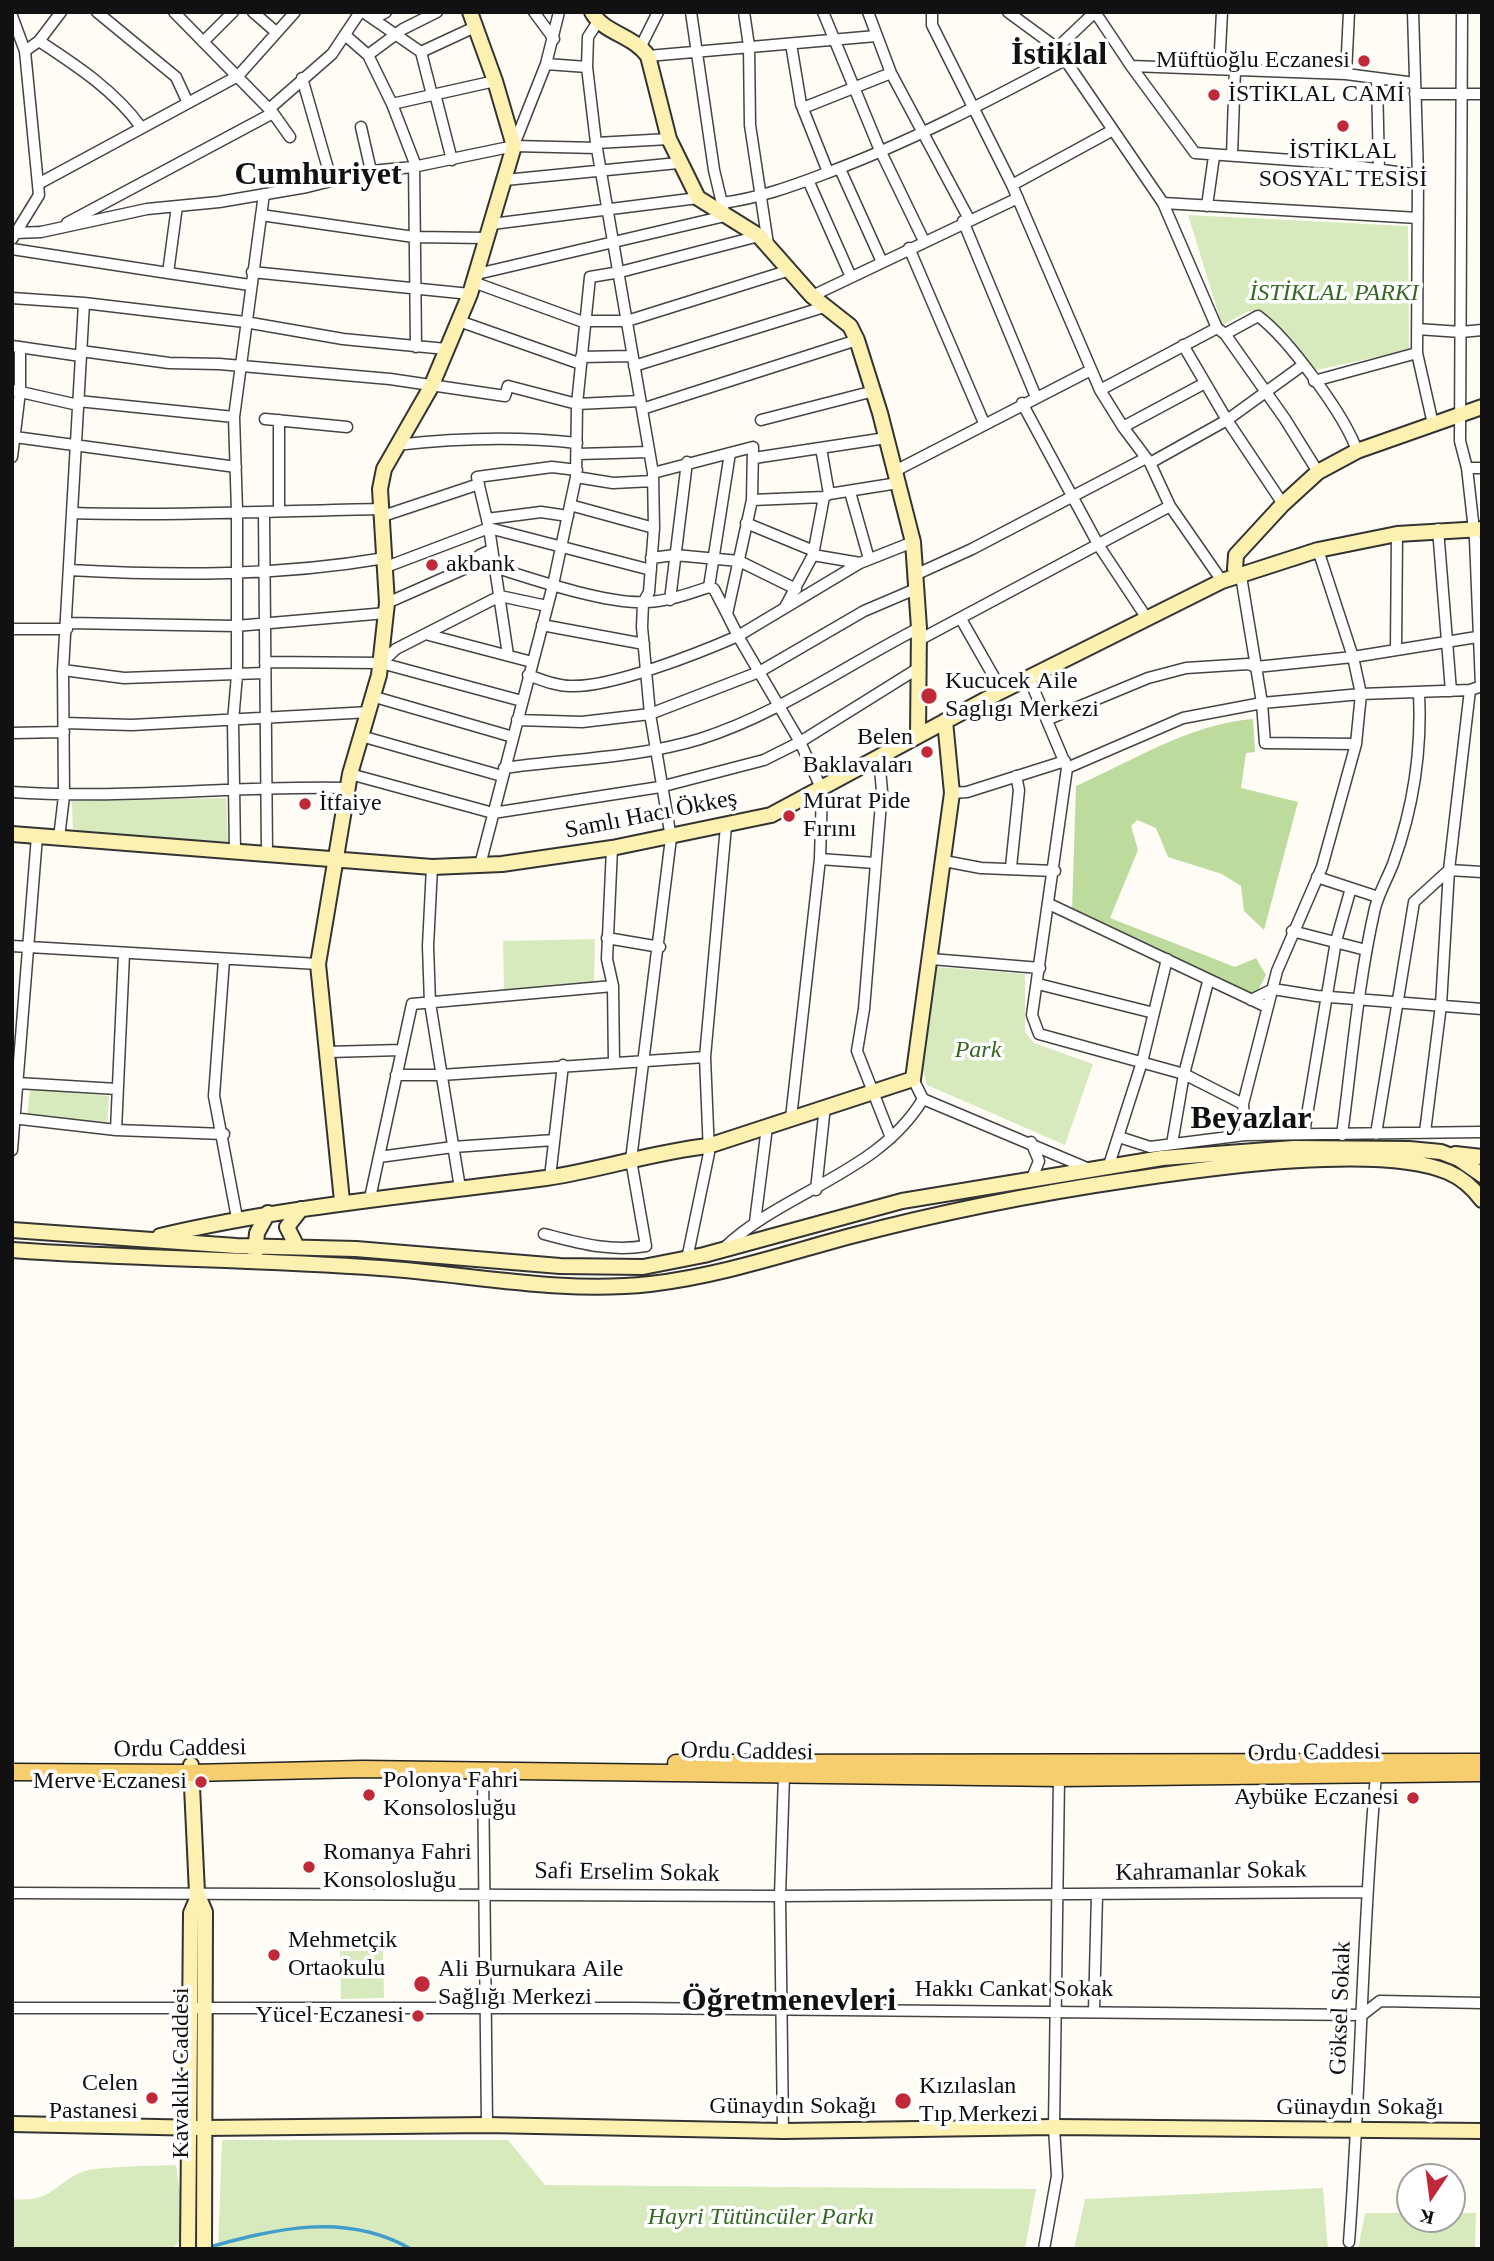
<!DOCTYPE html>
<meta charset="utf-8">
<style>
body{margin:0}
#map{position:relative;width:1494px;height:2261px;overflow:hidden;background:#fffcf5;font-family:Georgia,serif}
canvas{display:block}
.frame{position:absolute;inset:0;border:14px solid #111;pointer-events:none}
.north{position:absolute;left:1396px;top:2163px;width:70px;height:70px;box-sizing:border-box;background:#fff;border:2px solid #a0a0a0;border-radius:50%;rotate:193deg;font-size:19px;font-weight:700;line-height:28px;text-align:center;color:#111}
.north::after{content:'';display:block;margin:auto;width:24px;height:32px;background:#c02938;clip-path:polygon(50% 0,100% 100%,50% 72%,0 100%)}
</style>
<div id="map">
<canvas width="1494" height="2261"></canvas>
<div class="frame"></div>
<div class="north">K</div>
</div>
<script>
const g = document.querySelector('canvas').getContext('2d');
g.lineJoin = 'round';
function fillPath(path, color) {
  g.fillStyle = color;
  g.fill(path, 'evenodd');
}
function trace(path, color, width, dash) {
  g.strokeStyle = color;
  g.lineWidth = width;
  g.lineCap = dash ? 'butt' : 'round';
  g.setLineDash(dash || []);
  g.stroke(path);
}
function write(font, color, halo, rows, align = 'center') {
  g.font = font + ' Georgia,serif';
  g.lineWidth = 7;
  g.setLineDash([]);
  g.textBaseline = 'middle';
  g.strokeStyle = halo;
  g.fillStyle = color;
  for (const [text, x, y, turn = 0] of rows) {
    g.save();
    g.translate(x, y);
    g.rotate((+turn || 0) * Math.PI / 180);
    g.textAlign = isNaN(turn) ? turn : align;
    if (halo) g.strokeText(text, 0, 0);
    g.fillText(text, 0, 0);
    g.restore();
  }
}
fillPath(new Path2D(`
 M1188 215 1408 226 1409 350 1312 371 1249 311 1222 325Z
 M226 798 228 842 73 831 72 801Z
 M595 939 594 984 504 990 503 941Z
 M937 967 1025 974V1032L1034 1043 1093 1064 1065 1145 927 1085 923 1069Z
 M30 1089 109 1096 107 1125 27 1118Z
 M340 1951H383L384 1998 341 1999Z
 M222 2140H508L545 2185 1036 2189 1025 2249H218Z
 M176 2165 180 2192V2241L172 2249H12V2199C53 2203 53 2184 82 2172 96 2166 157 2166 176 2165Z
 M1323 2188 1328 2249H1074L1085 2199Z
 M1365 2213H1410V2219H1452V2213H1476L1475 2249H1358Z`), '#d7eabe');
fillPath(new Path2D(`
 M1253 719 1255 752 1246 753 1241 788 1298 802 1264 930 1244 911 1241 886 1222 874 1168 857 1156 828 1137 820 1131 826 1138 850 1110 918 1235 967 1256 958 1266 975 1255 996 1072 911 1076 786C1132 761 1190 724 1253 719Z`), '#bcdb9d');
trace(new Path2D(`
 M206 2248C275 2229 345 2211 411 2249`), '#429ccc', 3.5);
const street = new Path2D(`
 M97 12 176 77 188 103
 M174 12 273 113 290 137
 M253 12 276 32
 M363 12 421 52
 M534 12 554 39
 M744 12 749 46 750 125 768 244
 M823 12 879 148 924 241
 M868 12 891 73 969 219
 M932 12V25L1012 185 1100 390 1123 427 1150 463 1170 506 1222 581
 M1008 12 1057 48 1163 203 1217 328 1225 334 1285 419 1318 472
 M1095 12 1131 66 1346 74 1415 83
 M1413 12 1418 175 1417 353 1433 424
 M1462 12 1460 441 1467 468
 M12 16 25 51 39 41 61 12
 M373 19 386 12
 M345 35 368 55
 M39 41C77 66 114 90 141 127
 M203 42 233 12
 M791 44 801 104 828 172
 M641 46 658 12
 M1057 48 1095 12
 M648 56 876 36
 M546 64 587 67
 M1131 66 1195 153 1333 163 1418 175
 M1219 69 1222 12
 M1346 74 1349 12
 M302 78 331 179
 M1377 78 1379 171
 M435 94 452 160
 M1415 94H1482
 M432 95 421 52 477 26
 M392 104 495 81
 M803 108 891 73
 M269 109 332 54 360 12
 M361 127 371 171
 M596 143 669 139
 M514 145 546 64 559 12
 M1232 155 1235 69
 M840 169 882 262
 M505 180 678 163
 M808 180 851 277
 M38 184 238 76 295 12
 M1012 185 1113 130
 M722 203C759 198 790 187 824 174 908 143 986 102 1065 60
 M1163 203 1418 218
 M177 206 168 273 250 285
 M1207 206 1214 156
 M261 215 414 237 487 238
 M963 221 1036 397
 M67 223 273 113
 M492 224 698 198
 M15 233 41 232 147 209 219 202 307 187 371 171 413 167 514 146 597 148
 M12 239 39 195 25 51
 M909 248 984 423
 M12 249 168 273
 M252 272 470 294
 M477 274 725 216 714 170 691 12
 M473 282 586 323
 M812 296 1018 198
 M12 298 84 303
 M459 321 581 364
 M586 321H627L790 270
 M1417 329 1461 332 1482 330
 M1225 334 1258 316C1288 338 1346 417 1357 451
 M1183 345 1227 420 1283 504
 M12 346 81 356
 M416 347 414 161 392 104 368 55 403 29 437 12
 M81 351 169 363 219 364 390 379 505 396 508 386 577 404 640 401
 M581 357 632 356
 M634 366 824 307
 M1314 381 1417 353
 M12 390 78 405
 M1100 390 1217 328
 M78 401 234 417
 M1022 403 1099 546 1146 617
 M642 409 857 340
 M265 419 347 427
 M761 420 874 391
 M1123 427 1205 383
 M15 437 236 467
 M396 445C457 438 516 436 577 443
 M578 454 649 452
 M12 457 20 392V347
 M754 458 886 438
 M1150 463 1227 420 1303 365
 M895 471 1091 370
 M576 477 613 483 653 481
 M850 492 869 559
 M829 494 898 483
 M752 500 824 497
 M570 505 654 528
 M279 511V420
 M72 513C175 516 277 511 380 509
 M264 514 267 855
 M380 517 479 484
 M487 519 541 512 568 516
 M746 523 814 551
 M1438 529 1451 691
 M813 555 860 563
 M651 558 675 555 739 561 796 589
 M386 567 489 528 651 570
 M494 567C532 579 608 605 647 602 669 601 688 594 709 587L730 453
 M69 570C175 576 280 576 385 558
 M917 574 972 549 1146 458
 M1241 576 1262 703 1265 743 1356 744
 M709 587 714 589 727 614
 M670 600 687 462
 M387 603 464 569 480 555 491 550
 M785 607 813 555 824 497 829 494 821 448
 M961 619 1002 691
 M68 623 236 626 386 613
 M542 625 644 644
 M12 629H67
 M429 635 532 662
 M919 640 1170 506
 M1396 650 1397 534
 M508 655 489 528 477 477 552 467 577 470
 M265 662 381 663 522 701
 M381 663 396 649 500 596 547 606
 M63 670 124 678 264 673
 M528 675C542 680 556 686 570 686 611 688 699 653 738 636L727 614 752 500 753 447 653 473
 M1029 678 1067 768 1032 1015 1039 1034 1184 1074 1243 1104
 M1481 686 1475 539 1467 468H1482
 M375 697 513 737
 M1049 719 1148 678 1186 668 1248 664 1256 667 1353 657 1477 637
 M517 720 582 722 650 714 759 672 864 611 918 588
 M64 723 132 725 370 712
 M12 733 64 732
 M361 736 502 776
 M879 758 882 791 864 1009 857 1051 891 1138
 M504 768C568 759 638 758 700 739 779 714 846 665 919 628
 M1067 768 1183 718 1262 703 1361 694 1470 690 1482 686
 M350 774 493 813 660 787 764 760 800 742 917 669
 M12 792C124 800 236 785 347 788
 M952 793 967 792 1065 761
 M59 838 64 796 63 670 84 303 245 322 343 339 446 349
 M612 848 607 959 613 986 614 1063
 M235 852 233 721 237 675V511L234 417 264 194
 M820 859 875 863
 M944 861 981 868 1055 871
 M480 865 553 585 576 477 577 404 590 277 620 272 759 236
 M432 867 428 946 430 1003 460 1188
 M1011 867 1019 790 1016 776
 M1317 877 1378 897
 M1049 904 1267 1007
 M1292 931 1366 950
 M607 938 660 947
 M12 946 318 964
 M931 959 1040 968
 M224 960 214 1096 237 1218
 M1038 984 1154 1013
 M1251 1000 1273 989 1317 996 1482 1009
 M328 1052 401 1050
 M396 1075H441L705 1057 726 826
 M913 1079 923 1099 1087 1168
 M18 1083 117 1089
 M12 1118 116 1130 224 1134
 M791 1118 820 859 822 790 800 742 738 636 860 563 913 542
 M116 1130 124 954
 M1425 1132 1441 1005 1449 870 1470 690
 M1304 1133 1336 941 1351 888
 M1376 1134 1414 902 1449 870 1482 872
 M1245 1135 1243 1104 1277 971 1322 867 1356 744 1361 694 1353 657 1318 550
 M1342 1135C1352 1059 1358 983 1375 908 1379 893 1387 879 1393 864 1413 809 1422 750 1419 692
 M1119 1137 1150 1147 1245 1135 1482 1132
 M1031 1142 1039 1161 1032 1178
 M1172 1144 1184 1074 1208 982
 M12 1150 37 836
 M379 1157 453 1147 554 1140
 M1109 1165 1142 1062 1167 959
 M550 1177 563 1065
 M816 1190 825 1106
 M370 1198 412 1004 613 986
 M755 1222 767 1127
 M544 1234C579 1243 609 1252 646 1246L631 1160 671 838 650 714 642 627 643 603 649 592 654 528 653 473 596 143 587 67 588 37 597 23
 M724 1248C784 1191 879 1173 923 1099
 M687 1259 709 1153 705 1057
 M483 1771 487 2125
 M12 1893 780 1896 1366 1892
 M12 2008H632L1362 2015 1380 2001 1482 2003
 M1094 2011 1097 1895
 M783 2131 780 1896 784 1775
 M1349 2242C1361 2086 1362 1930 1376 1775
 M1044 2249 1057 2176 1054 2127 1059 1778`);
const secondary = new Path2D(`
 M592 12C603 33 633 35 648 56L669 139 698 198 759 236 812 296 850 326 857 340 880 413 913 542 919 628 918 735
 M1241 576 1235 569 1236 555 1283 504 1318 472 1357 451 1482 407
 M12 834 432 867 502 864 612 848 771 815 996 694 1222 581 1318 550 1397 534 1482 529
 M1455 1154 1482 1157
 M342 1201 318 964 350 774 379 675 387 603 380 489 384 469 431 387 470 294 514 146 495 81 470 12
 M12 1230 236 1246 356 1249 560 1266 643 1267 704 1255 902 1201 1162 1158 1294 1148 1409 1149 1441 1152 1459 1159 1482 1175
 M160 1236C288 1206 416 1195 546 1178 601 1170 653 1152 708 1146L913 1079 952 793 945 721
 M297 1247 287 1227 301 1209
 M12 1250C135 1259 257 1259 380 1268 469 1274 560 1294 650 1284 718 1276 781 1255 847 1237 941 1212 1038 1193 1134 1179 1210 1168 1379 1143 1448 1172 1462 1178 1473 1188 1482 1200
 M255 1254 257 1233 268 1213
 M191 1765 197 1893 205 1912 204 2249
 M12 2124 205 2128 487 2125 783 2131 1054 2127 1482 2131
 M188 2249 191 1913 197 1899`);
const primary = new Path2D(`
 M676 1763 1482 1762
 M12 1772 191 1773 362 1769 1059 1778 1482 1773`);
trace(street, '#444', 13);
trace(secondary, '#333', 18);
trace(primary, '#222', 19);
trace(street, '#fff', 10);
trace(secondary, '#fdf1b1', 14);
trace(primary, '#f6ce6e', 16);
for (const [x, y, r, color] of [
 [1364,61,7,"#c02938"],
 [1214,95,7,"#c02938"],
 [1343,126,7,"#c02938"],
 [432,565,7,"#c02938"],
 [929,696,9,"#c02938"],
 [927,752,7,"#c02938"],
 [305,804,7,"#c02938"],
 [789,816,7,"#c02938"],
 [201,1782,7,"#c02938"],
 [369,1795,7,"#c02938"],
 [1413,1798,7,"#c02938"],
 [309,1867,7,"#c02938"],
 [274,1955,7,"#c02938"],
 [422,1984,9,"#c02938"],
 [418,2016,7,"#c02938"],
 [152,2098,7,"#c02938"],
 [903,2101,9,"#c02938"]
]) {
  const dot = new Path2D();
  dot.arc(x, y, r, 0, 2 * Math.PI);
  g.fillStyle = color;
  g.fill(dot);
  trace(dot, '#fff', 2.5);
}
write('24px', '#111', '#fff', [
 ["Müftüoğlu Eczanesi",1350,61,"right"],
 ["İSTİKLAL CAMİ",1228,95],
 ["İSTİKLAL",1343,152,"center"],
 ["SOSYAL TESİSİ",1343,180,"center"],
 ["akbank",446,565],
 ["Kucucek Aile",945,682],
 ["Saglıgı Merkezi",945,710],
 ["Belen",913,738,"right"],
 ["Baklavaları",913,766,"right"],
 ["Murat Pide",803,802],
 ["Fırını",803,830],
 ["İtfaiye",319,804],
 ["Polonya Fahri",383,1781],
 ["Konsolosluğu",383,1809],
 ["Merve Eczanesi",187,1782,"right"],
 ["Aybüke Eczanesi",1399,1798,"right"],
 ["Romanya Fahri",323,1853],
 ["Konsolosluğu",323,1881],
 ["Mehmetçik",288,1941],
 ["Ortaokulu",288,1969],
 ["Ali Burnukara Aile",438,1970],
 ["Sağlığı Merkezi",438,1998],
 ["Yücel Eczanesi",404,2016,"right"],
 ["Celen",138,2084,"right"],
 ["Pastanesi",138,2112,"right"],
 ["Kızılaslan",919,2087],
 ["Tıp Merkezi",919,2115]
], 'left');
write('italic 24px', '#336921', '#fff', [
 ["İSTİKLAL PARKI",1334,294],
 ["Park",978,1051],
 ["Hayri Tütüncüler Parkı",761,2218]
]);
write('24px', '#111', '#fff', [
 ["Samlı Hacı Ökkeş",651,815,-11],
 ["Ordu Caddesi",180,1749,-1],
 ["Ordu Caddesi",747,1752,1],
 ["Ordu Caddesi",1314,1753,-1],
 ["Kahramanlar Sokak",1211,1872,-1],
 ["Safi Erselim Sokak",627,1873,1],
 ["Hakkı Cankat Sokak",1014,1990],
 ["Göksel Sokak",1341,2008,-88],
 ["Kavaklık Caddesi",182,2073,-90],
 ["Günaydın Sokağı",793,2107],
 ["Günaydın Sokağı",1360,2108]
]);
write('bold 32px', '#111', '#fff', [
 ["İstiklal",1059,56],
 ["Cumhuriyet",318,176],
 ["Beyazlar",1251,1120],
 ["Öğretmenevleri",789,2002]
]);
</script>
